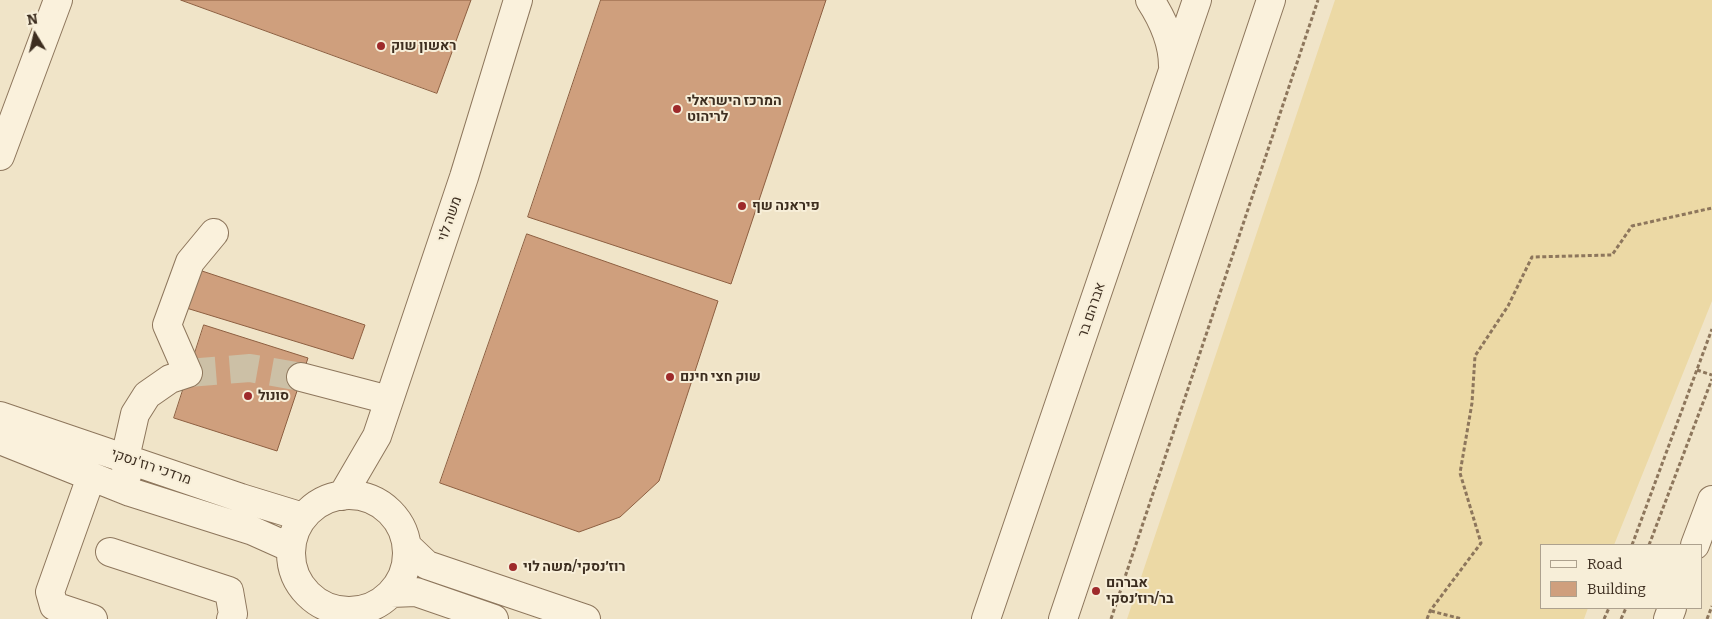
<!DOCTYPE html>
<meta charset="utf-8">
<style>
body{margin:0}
#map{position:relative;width:1712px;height:619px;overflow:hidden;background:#f0e4c8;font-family:Bitter,serif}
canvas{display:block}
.legend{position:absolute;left:1540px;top:544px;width:162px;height:65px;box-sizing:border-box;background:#f7eed8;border:1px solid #ada18e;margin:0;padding:6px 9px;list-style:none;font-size:15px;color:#3d2e20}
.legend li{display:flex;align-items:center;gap:10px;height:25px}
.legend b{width:25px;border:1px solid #ada18e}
.north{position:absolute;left:10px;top:10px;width:50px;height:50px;-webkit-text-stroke:4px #f7eed8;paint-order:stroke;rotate:351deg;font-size:14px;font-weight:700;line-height:20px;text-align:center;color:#3d2e20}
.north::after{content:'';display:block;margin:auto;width:18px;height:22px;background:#3d2e20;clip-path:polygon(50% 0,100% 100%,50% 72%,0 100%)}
</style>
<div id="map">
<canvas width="1712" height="619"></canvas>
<ul class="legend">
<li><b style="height:6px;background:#faf1dc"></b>Road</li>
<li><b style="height:14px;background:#cf9f7d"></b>Building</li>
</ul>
<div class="north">N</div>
</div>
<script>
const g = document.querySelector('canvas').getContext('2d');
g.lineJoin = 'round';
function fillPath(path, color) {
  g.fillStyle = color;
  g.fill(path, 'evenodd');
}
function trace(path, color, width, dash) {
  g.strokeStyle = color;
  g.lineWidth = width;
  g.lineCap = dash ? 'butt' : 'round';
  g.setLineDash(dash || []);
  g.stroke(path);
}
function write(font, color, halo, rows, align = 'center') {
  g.font = font + ' Bitter,Heebo,serif';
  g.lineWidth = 4;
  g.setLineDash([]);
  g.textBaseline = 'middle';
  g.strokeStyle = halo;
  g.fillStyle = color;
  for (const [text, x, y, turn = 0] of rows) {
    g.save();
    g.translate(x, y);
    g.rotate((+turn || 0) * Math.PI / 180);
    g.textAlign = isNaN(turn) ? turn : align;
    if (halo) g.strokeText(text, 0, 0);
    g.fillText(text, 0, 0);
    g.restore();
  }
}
fillPath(new Path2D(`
 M1335 0H1712V301L1614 545H1541V608H1588L1584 619H1127Z`), '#ecd9a5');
const building = new Path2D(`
 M181 0H471L437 93Z
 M601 0H826L731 284 528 217Z
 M527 234 718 301 659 481 620 517 579 532 440 483Z
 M196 269 365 325 353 359 183 307Z
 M204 325 308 358 277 451 174 418Z`);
fillPath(building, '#cf9f7d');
trace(building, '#8d5f41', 1);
trace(new Path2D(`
 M188 373 250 368 301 377`), '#ccc0a6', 28, [28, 14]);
const minor = new Path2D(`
 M1150 0C1163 20 1173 42 1173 66
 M0 156 58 0
 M301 377 389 400
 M0 416 241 498 303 517
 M0 440 130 492 253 531 291 548
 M127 475 125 458 135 414 147 395 170 379 188 373 167 325 190 262 214 233
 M91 477 50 592 54 606 93 619
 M291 553a58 58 0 1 1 116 0a58 58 0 1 1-116 0Z
 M342 496 377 436 464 177 518 0
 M1695 545 1712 500
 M407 546 427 565 586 619
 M110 552 229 591 233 614 231 619
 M391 593 416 592 494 619
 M986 619 1197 0
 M1063 619 1271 0
 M1668 619 1672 608`);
trace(minor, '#8d765c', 30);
trace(new Path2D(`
 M1697 370 1712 375
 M1632 545 1712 329
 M1649 545 1712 379
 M1431 611 1462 619
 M1111 619 1318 0
 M1427 619 1430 611 1481 543 1460 473 1472 403 1475 356 1508 306 1532 257 1612 255 1632 226 1712 208
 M1604 619 1609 608
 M1621 619 1626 608
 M1707 619 1712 606`), '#8d765c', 3, [4, 2.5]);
trace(minor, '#faf1dc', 28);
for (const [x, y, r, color] of [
 [381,46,5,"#9e2a2b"],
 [677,109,5,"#9e2a2b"],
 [742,206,5,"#9e2a2b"],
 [670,377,5,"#9e2a2b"],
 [248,396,5,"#9e2a2b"],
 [513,567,5,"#9e2a2b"],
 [1096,591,5,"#9e2a2b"]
]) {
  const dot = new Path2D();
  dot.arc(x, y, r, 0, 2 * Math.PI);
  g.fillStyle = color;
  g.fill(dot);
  trace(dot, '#f7eed8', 2);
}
write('bold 14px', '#3d2e20', '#f7eed8', [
 ["ראשון שוק",391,46],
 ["המרכז הישראלי",687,101],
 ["לריהוט",687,117],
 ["פיראנה שף",752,206],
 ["שוק חצי חינם",680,377],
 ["סונול",258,396],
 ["רוז׳נסקי/משה לוי",523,567],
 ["אברהם",1106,583],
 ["בר/רוז׳נסקי",1106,599]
], 'left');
write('14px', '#3d2e20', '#f7eed8', [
 ["משה לוי",450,219,-71],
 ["אברהם בר",1092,310,-71],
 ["מרדכי רוז'נסקי",151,467,19]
]);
</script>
